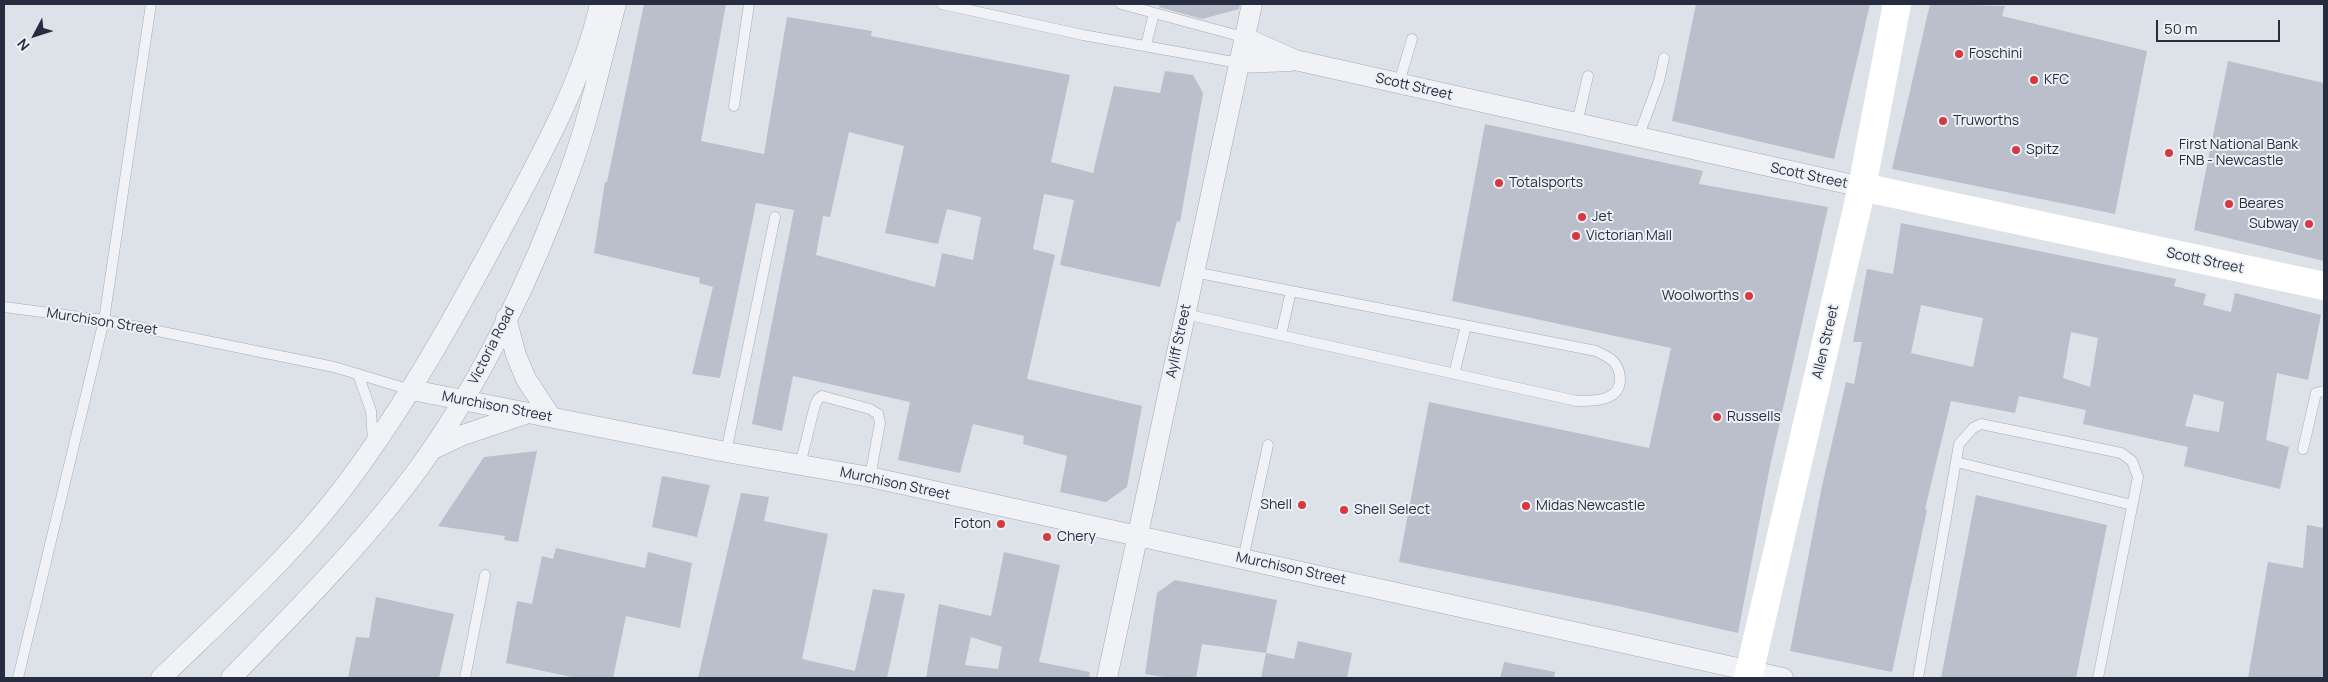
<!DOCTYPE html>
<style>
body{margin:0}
#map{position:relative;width:2328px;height:682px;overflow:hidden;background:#dde1e8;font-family:Manrope,sans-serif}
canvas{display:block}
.frame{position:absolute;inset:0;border:5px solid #262d40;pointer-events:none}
.north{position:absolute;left:10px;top:10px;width:50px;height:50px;-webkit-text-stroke:4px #edf0f6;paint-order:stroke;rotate:230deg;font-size:14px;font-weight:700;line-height:20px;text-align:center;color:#262d40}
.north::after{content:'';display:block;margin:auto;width:18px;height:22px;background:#262d40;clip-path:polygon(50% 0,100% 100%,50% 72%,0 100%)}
.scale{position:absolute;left:2156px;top:20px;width:124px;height:22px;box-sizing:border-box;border:2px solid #262d40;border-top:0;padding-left:6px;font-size:15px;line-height:18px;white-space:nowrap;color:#262d40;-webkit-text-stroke:4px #edf0f6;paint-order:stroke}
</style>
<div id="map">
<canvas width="2328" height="682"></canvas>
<div class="frame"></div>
<div class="north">N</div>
<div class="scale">50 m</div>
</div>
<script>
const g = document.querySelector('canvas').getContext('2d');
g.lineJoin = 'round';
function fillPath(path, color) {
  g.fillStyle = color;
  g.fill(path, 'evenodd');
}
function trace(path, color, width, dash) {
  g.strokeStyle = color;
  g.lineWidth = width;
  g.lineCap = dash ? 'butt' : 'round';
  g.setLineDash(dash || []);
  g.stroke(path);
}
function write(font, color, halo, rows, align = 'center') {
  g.font = font + ' Manrope,sans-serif';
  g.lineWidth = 4;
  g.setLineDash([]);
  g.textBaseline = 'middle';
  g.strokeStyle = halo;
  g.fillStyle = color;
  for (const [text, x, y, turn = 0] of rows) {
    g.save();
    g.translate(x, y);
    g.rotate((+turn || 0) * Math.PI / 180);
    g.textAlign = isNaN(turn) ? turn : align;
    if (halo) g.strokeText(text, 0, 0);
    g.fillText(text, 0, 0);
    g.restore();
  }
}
fillPath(new Path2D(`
 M644 4H726L701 141 764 154 787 17 872 31 871 36 1070 75 1051 162 1093 173 1114 86 1160 93 1165 71 1193 75 1203 93 1180 222 1177 221 1160 287 1060 265 1074 200 1044 194 1033 249 1055 255 1027 379 1142 406 1127 487 1106 502 1060 492 1067 456 1023 444 1024 436 973 424 960 473 898 460 910 402 793 376 782 431 752 424 794 210 756 203 720 378 692 374 713 287 699 283 700 278 594 253 605 182H607ZM849 132 904 146 885 233 938 244 947 209 981 217 973 260 942 253 935 287 816 255 823 216 830 217Z
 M1160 4H1240L1239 9 1202 19 1159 7Z
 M1696 4H1870L1834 159 1672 121Z
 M1930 4 2005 6 2002 16 2147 51 2115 214 1892 169Z
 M2228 61 2324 83V261L2194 230Z
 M1485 124 1703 171 1699 184 1828 207 1770 466 1738 633 1618 606 1399 562 1429 402 1649 448 1671 348 1452 301Z
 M1901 223 2176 279 2174 286 2206 294 2203 305 2231 312 2235 293 2321 315 2308 380 2277 373 2266 440 2289 447 2280 489 2184 466 2188 447 2083 424 2086 410 2019 396 2015 413 1951 401 1925 509 1927 510 1892 672 1790 651 1822 486 1846 382 1854 384 1862 342H1853L1867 269 1893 274ZM1921 305 1983 318 1973 367 1911 353ZM2071 332 2098 338 2090 387 2063 378ZM2194 394 2224 402 2219 432 2185 426Z
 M537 451 518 542 504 540 505 536 438 526 484 457Z
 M662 476 710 485 697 537 652 527Z
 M741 493 769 497 764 521 828 534 802 659 855 671 873 589 905 594 887 678H698Z
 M1976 495 2107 525 2076 678H1941Z
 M2307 525 2324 528V678H2248L2268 562 2303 568Z
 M556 548 645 568 648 552 692 563 680 628 626 616 613 678H576L506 663 517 601 532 604 542 556 553 559Z
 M1004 552 1060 565 1039 662 1090 672 1089 678H926L939 604 991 616ZM971 637 1002 647 998 669 965 665Z
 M1175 580 1277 600 1266 653 1202 644 1196 678H1170L1145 674 1157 593Z
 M376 597 454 614 439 678H348L356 637 369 638Z
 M1298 641 1352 653 1347 678H1261L1266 653 1294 659Z
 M1504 662 1555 672 1554 678H1500Z`), '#babfcb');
const lane = new Path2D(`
 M942 4 1083 35 1239 63
 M1121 4 1243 37
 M1146 45 1154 13
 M1399 83 1412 39
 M734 106 749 4
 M1577 123 1588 76
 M1638 138 1659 81 1664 58
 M4 307 104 320 334 367 411 390
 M1185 314 1577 401C1593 401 1620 402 1620 379 1620 373 1618 366 1613 361 1609 357 1601 354 1596 351L1194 272
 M1281 335 1291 291
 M358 374 371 411 373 442
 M1454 374 1466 326
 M2303 449 2316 393 2324 391
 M726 452 775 217
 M1956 462 2132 505
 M800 465 815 405 818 399 822 396 870 409 878 414 880 423 870 477
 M1243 559 1268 445
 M18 678 104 320 151 4
 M465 678 485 575
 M1918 678 1959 444 1973 428 1981 424 2121 453 2132 461 2138 477 2098 678`);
const street = new Path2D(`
 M1243 37 1295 60 1862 187
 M1239 63 1291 61
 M506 318 516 355 526 379 551 417
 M412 390 726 452 870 477 1783 678
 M431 450 463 435 528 413
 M161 678C225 616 293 555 347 483 409 400 459 309 508 217 544 150 583 79 600 4
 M231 678C297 610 365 542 421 465 482 380 533 274 568 176 589 120 601 61 616 4
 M1107 678 1252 4`);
trace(lane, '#a6abb6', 11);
trace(street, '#a6abb6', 21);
trace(lane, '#f0f2f6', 10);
trace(street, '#f0f2f6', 20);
trace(new Path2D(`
 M1862 187 2324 286
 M1748 678 1862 187 1897 4`), '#fff', 28);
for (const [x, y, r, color] of [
 [1959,54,5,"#d83841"],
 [2034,80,5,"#d83841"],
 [1943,121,5,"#d83841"],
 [2016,150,5,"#d83841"],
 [2169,153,5,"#d83841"],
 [1499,183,5,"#d83841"],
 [2229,204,5,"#d83841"],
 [1582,217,5,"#d83841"],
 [2309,224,5,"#d83841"],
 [1576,236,5,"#d83841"],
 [1749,296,5,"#d83841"],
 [1717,417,5,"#d83841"],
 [1302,505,5,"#d83841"],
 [1526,506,5,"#d83841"],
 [1344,510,5,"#d83841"],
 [1001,524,5,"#d83841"],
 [1047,537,5,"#d83841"]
]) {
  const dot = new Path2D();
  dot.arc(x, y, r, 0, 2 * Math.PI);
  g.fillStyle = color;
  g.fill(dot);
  trace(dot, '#edf0f6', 2);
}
write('14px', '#262d40', '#edf0f6', [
 ["Foschini",1969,54],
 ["KFC",2044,80],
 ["Truworths",1953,121],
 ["First National Bank",2179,145],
 ["FNB - Newcastle",2179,161],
 ["Spitz",2026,150],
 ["Totalsports",1509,183],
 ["Beares",2239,204],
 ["Jet",1592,217],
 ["Subway",2299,224,"right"],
 ["Victorian Mall",1586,236],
 ["Woolworths",1739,296,"right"],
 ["Russells",1727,417],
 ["Shell",1292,505,"right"],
 ["Midas Newcastle",1536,506],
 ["Shell Select",1354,510],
 ["Foton",991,524,"right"],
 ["Chery",1057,537]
], 'left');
write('14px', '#262d40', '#edf0f6', [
 ["Scott Street",1414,87,13],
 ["Scott Street",1809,176,12],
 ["Scott Street",2205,261,12],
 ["Murchison Street",102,322,9],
 ["Ayliff Street",1179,341,-78],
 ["Allen Street",1826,342,-77],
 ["Victoria Road",492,346,-63],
 ["Murchison Street",497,407,11],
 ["Murchison Street",895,484,12],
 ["Murchison Street",1291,569,12]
]);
</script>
